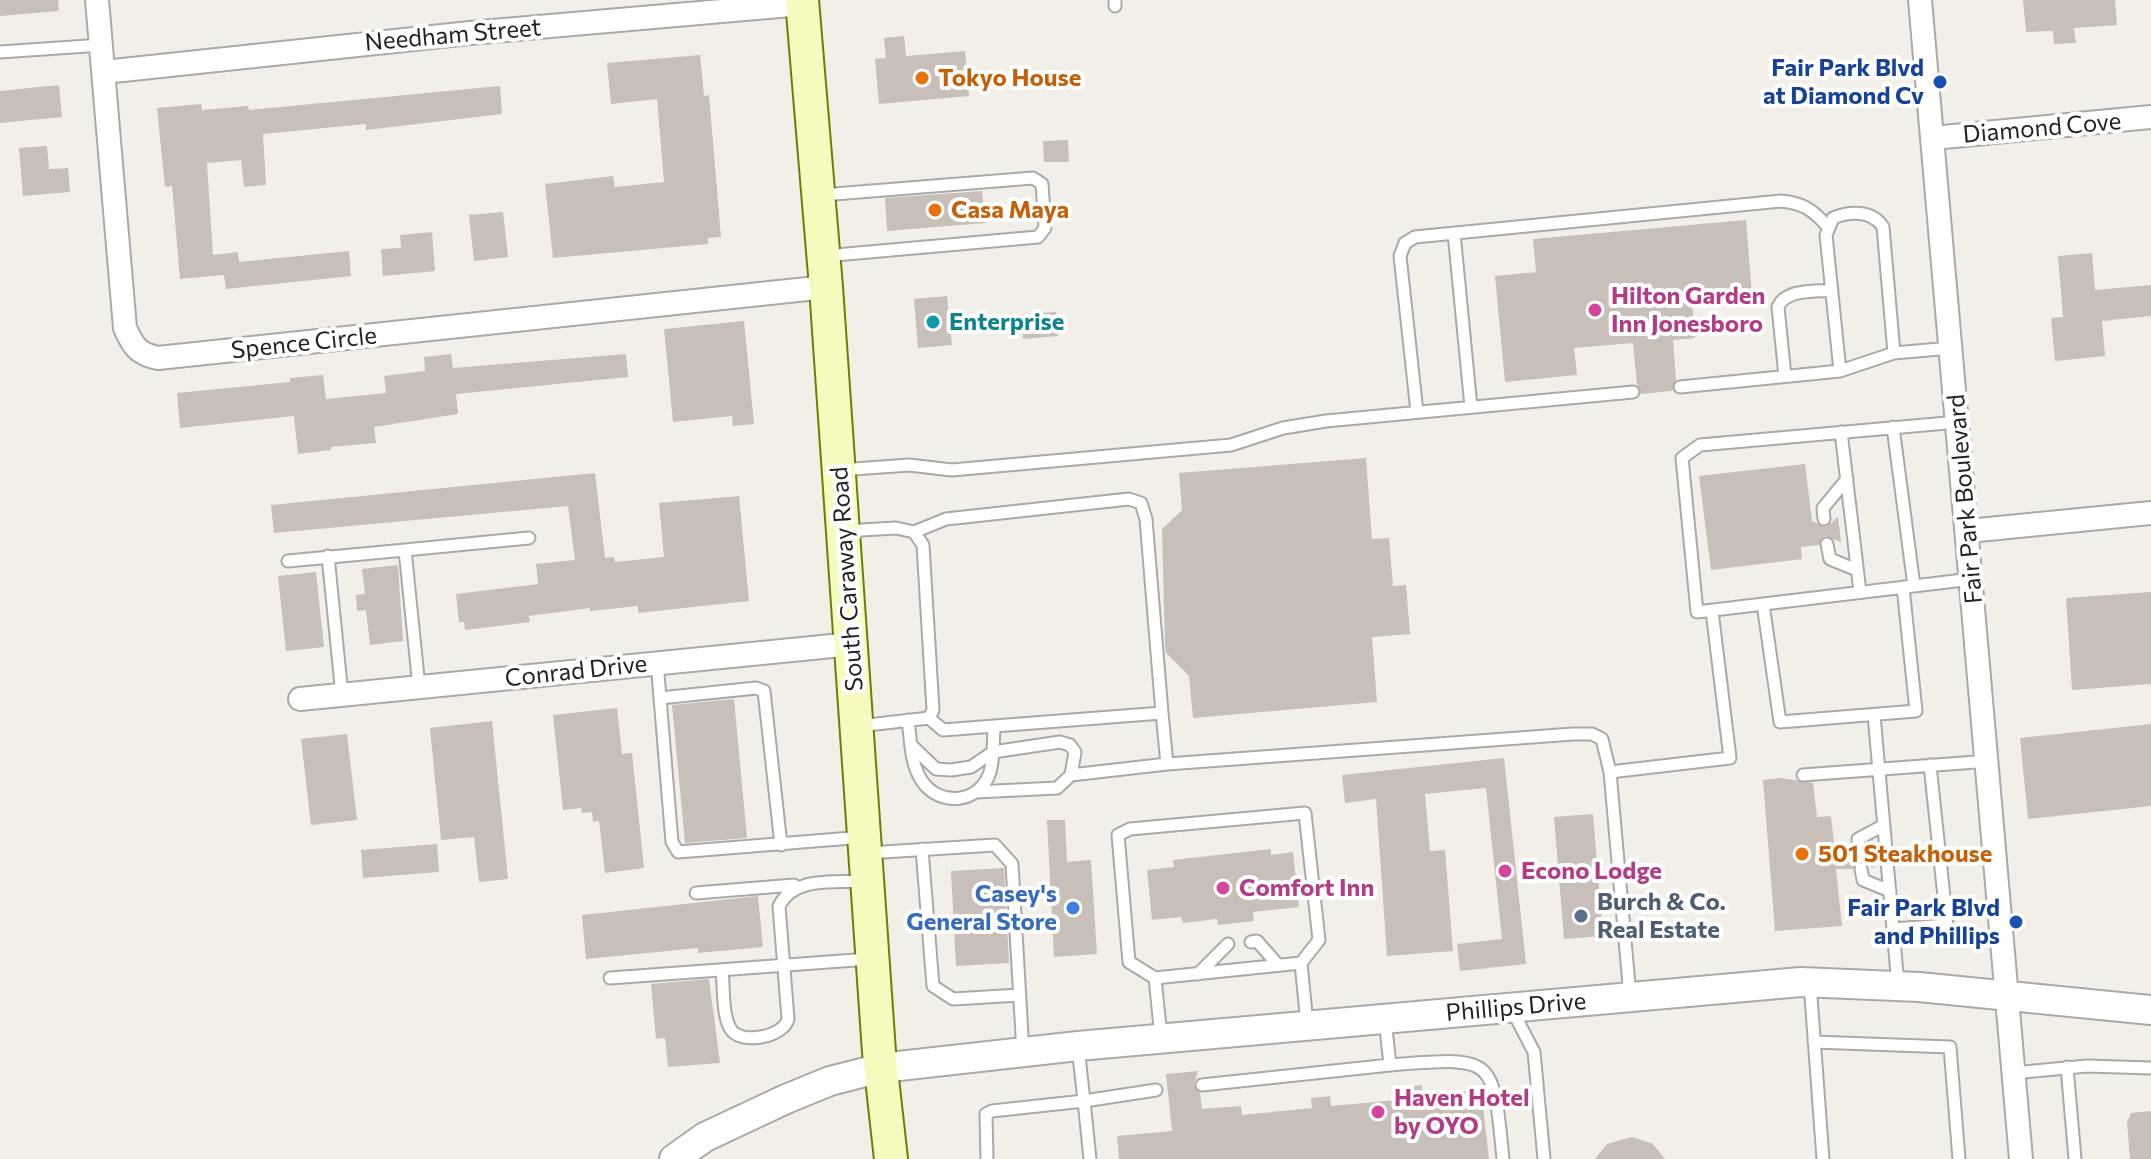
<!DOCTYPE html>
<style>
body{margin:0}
canvas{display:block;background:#f2efe9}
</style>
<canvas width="2151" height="1159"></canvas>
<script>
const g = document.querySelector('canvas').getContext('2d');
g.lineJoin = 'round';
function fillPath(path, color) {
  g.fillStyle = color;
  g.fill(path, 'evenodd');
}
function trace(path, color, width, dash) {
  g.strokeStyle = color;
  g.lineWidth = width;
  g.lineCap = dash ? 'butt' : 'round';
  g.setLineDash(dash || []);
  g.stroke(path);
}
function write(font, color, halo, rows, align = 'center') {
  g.font = font + ' Commissioner,sans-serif';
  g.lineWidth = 8;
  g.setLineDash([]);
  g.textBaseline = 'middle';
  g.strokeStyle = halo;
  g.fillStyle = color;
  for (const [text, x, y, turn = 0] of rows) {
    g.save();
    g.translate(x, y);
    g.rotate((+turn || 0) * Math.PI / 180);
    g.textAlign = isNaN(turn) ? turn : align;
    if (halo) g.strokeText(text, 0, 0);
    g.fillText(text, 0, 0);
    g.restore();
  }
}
fillPath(new Path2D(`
 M0 0H58L59 11 0 16Z
 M2023 0H2115L2117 25 2074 28 2076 43 2054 44 2053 31 2026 32Z
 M904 36 906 56 965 51 969 96 879 104 875 59 886 58 884 38Z
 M700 55 704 96 709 95 721 237 708 238V244L553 258 545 184 613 176 615 187 664 182 657 99 611 104 607 63Z
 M59 85 62 117 0 123V91Z
 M500 86 502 114 366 130V124L263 134 266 185 244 187 241 160 207 163 213 255 238 252 239 262 349 251 351 276 226 289 224 275 180 279 172 186 165 187 157 108 201 104 202 110 248 106 249 110Z
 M1068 140 1069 162H1044L1043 141Z
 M47 146 49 169 68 168 70 192 23 196 19 148Z
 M982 191 985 223 887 231 885 198Z
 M503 212 508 257 474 261 469 215Z
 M1746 220 1752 295 1692 300 1695 338 1673 340 1676 379 1672 391 1641 394 1637 384 1633 343 1574 348 1577 375 1505 382 1495 276 1536 272 1533 239Z
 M432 232 435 271 383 276 381 249 401 248 400 235Z
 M2092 253 2095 290 2151 285V316L2102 321 2105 356 2055 361 2051 318 2063 317 2058 256Z
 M947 296 952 345 918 348 914 299Z
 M1056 312 1058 336 1023 339 1022 314Z
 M744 321 754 424 733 426 732 416 673 422 664 329Z
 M451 354 453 368 626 354 628 377 456 394 458 414 374 427 376 443 331 447V450L298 454 294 416 180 428 177 393 290 382V378L323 375 326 399 386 393 384 376 425 371 424 357Z
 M1366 458 1372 539 1389 538 1393 586 1406 585 1410 634 1372 637 1377 702 1193 718 1189 676 1166 653 1165 647 1162 529 1182 510 1179 473Z
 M1805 464 1812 521 1826 527 1838 517 1841 542 1825 536 1819 545 1801 547 1802 559 1711 570 1699 476Z
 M595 473 605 558 614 557 615 562 664 557 659 503 739 496 749 601 638 613V606L590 611V608L529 616 530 622 465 630 464 622H459L456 594 538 584 536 564 575 560 568 506 274 533 271 505Z
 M398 565 403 641 370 645 366 610 357 611 356 595 365 594 362 569Z
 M316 572 324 647 286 651 278 576Z
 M2151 592V684L2072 690 2066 598Z
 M734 699 747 838 685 843 672 705Z
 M617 708 622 754 632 753 644 868 605 873 599 821 593 822 592 812 582 813 581 808 563 810 553 715Z
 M492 721 508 879 479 882 474 837 441 840 430 728Z
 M2151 724V806L2028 819 2020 738Z
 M347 734 357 820 311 825 301 739Z
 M1504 758 1526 964 1460 971 1457 944 1502 939 1486 788 1425 794 1430 851 1445 850 1453 951 1387 956 1376 799 1345 803 1342 775Z
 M1781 778 1813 783 1817 817 1831 816 1835 852 1850 851 1859 859 1871 849 1874 868 1860 861 1853 869H1836L1842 926 1775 931 1763 780Z
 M1593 814 1603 936 1564 939 1554 817Z
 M1047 820H1065L1067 862 1091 860 1097 954 1054 957Z
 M437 844 439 872 363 878 361 850Z
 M1271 849V855L1293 852 1299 907 1253 912 1254 921 1218 925 1217 919 1183 923 1181 917 1152 920 1147 870 1174 867 1173 860Z
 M1004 868 1009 963 956 966 951 871Z
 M758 896 763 947 698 953V948L586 959 582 915Z
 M709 979 720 1063 668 1067 665 1038 656 1039 651 984Z
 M1198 1071 1194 1085 1200 1093 1202 1109 1241 1106 1242 1115 1312 1108 1311 1098 1330 1096 1331 1106 1408 1099 1407 1087 1422 1085 1423 1096 1466 1091 1467 1100 1482 1098 1489 1159H1119L1117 1136 1172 1131 1166 1074Z
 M2151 1111V1159H2130L2127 1123 2131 1113Z
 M1632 1137 1653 1144 1665 1159H1595L1607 1144Z`), '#c7bfb8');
const service = new Path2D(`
 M1115 0V6
 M0 52 102 45
 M822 195 1033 178 1042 184 1045 228 1038 237 824 256
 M1454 233 1471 407
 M1840 371 1826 235 1833 218C1850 211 1872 210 1883 227L1894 353
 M1785 376 1778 307C1785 289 1814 292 1831 290
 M1680 387 1840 371 1894 353 1951 348
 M1417 412 1400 256 1405 243 1415 237 1781 201C1803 203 1813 210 1827 226
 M1958 422 1700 445 1682 458 1697 612 1972 579
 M1893 427 1914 586
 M1841 432 1860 592
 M840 470 909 465 952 470 1231 445 1283 428 1326 421 1633 392
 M1824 519 1823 508 1847 479
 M844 531 896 528 914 532 923 545 933 710 929 718 859 726
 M914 532 946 519 1129 499 1141 503 1146 519 1162 713 943 730 929 718
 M1827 544 1830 559 1857 570
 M328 556 342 695
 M288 561 405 550
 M1763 604 1780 722 1916 711 1903 587
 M657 662 672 842 678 852 864 837
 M419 687 405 550 529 538
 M660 698 756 688 764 691 781 845
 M1162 713 1167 764 1573 734H1592L1602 739 1610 772 1630 996
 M1874 715 1898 985
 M908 720C911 741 910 763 922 781 939 807 980 804 990 772 994 758 993 742 994 728
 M912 746 936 769 951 770 971 767 993 752 1060 742 1070 745 1075 752 1071 775 1057 788 976 792
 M1610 772 1730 758 1712 611
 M1071 775 1167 764
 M1803 775 1989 761
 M922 849 933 986 953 999 1019 995
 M1859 851 1858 839 1884 825
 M867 853 995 845 1012 864 1023 1052
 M1861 869 1863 880 1890 891
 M696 893 794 885
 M1893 929 1947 925 1930 765
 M1251 942 1257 941 1278 965
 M722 970C724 987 722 1013 730 1028 739 1046 784 1037 788 1019L779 906C794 876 834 883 864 881
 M1198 974 1228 944
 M610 978 869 959
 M1155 978 1129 962 1118 835 1130 829 1305 813 1319 940 1301 963
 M1810 983 1823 1159
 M1511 1008 1534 1052 1544 1159
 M1385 1019 1390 1065C1494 1057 1493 1054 1503 1159
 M1161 1037 1155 978 1301 963 1307 1024
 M1814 1042 1950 1047 1959 1159
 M1078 1047 1084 1101 1156 1090
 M2067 1067 2075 1159
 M2013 1073 2087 1066 2151 1068
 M1202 1085 1390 1065
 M987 1159 986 1114 992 1111 1084 1101 1090 1159`);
const minor = new Path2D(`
 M97 0 125 328C133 346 138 354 158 358L826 287
 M1920 0 2021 1159
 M104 72 470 33 802 4
 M1933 138 2151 117
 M1968 531 2151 513
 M300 699 852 644`);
const tertiary = new Path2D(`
 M674 1159 705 1137 786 1099 830 1081 881 1068 1078 1046 1801 982 1919 987 2151 1010`);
const secondary = new Path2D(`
 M802 0 826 287 879 1052 891 1159`);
trace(service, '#a9a9a9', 15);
trace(minor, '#a9a9a9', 26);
trace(tertiary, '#a9a9a9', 32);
trace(secondary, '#707d05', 36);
trace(service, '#fff', 11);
trace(minor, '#fff', 22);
trace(tertiary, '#fff', 28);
trace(secondary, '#f7fabf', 32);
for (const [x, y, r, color] of [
 [922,78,8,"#e8710a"],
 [1940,82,8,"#1a4fb4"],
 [935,210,8,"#e8710a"],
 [1595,310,8,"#d1479c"],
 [933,322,8,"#0f9aa8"],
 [1802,854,8,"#e8710a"],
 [1505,871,8,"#d1479c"],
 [1223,888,8,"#d1479c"],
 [1073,908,8,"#3f7fe0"],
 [1581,916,8,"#5c6f8a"],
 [2016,922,8,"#1a4fb4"],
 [1378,1112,8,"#d1479c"]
]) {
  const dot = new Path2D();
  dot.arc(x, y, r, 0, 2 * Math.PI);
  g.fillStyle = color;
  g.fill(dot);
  trace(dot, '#fff', 3);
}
write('24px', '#222', '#fff', [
 ["Needham Street",453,35,-5],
 ["Diamond Cove",2042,128,-5],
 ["Spence Circle",304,343,-6],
 ["Fair Park Boulevard",1965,499,-95],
 ["South Caraway Road",847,579,-94],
 ["Conrad Drive",576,671,-6],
 ["Phillips Drive",1516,1007,-5]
]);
write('bold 24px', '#164399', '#fff', [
 ["Fair Park Blvd",1924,68],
 ["at Diamond Cv",1924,96],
 ["Fair Park Blvd",2000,908],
 ["and Phillips",2000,936]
], 'right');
write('bold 24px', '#c56008', '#fff', [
 ["Tokyo House",938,78],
 ["Casa Maya",951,210],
 ["501 Steakhouse",1818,854]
], 'left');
write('bold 24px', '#b23c85', '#fff', [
 ["Hilton Garden",1611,296],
 ["Inn Jonesboro",1611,324],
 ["Econo Lodge",1521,871],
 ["Comfort Inn",1239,888],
 ["Haven Hotel",1394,1098],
 ["by OYO",1394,1126]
], 'left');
write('bold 24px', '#0d838f', '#fff', [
 ["Enterprise",949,322]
], 'left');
write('bold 24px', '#366cbe', '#fff', [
 ["Casey's",1057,894],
 ["General Store",1057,922]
], 'right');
write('bold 24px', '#4e5e75', '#fff', [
 ["Burch & Co.",1597,902],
 ["Real Estate",1597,930]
], 'left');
</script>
